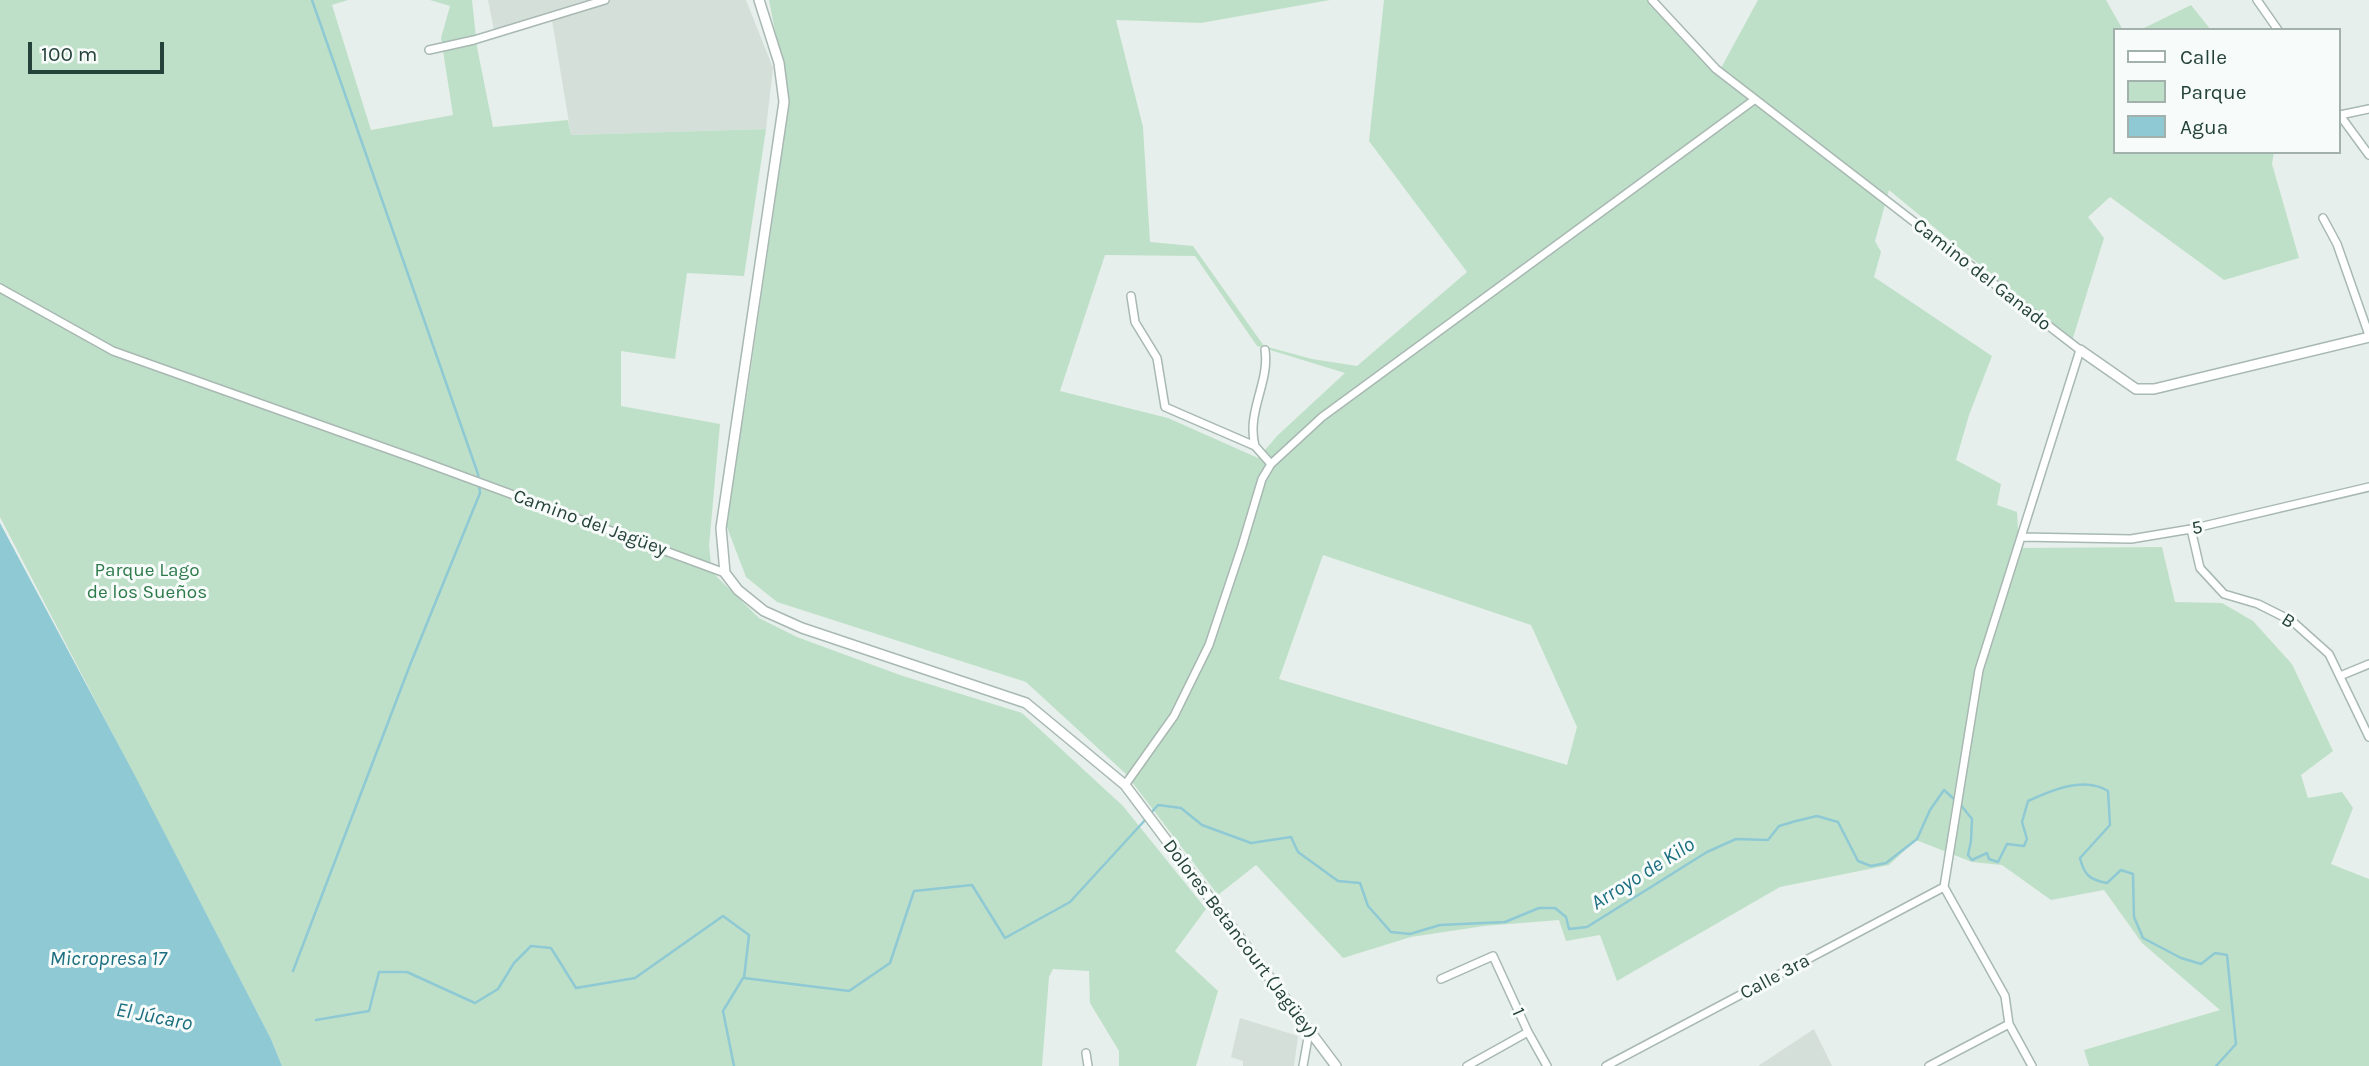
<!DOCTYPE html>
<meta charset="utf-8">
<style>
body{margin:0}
#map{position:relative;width:2369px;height:1066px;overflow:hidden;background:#e6efeb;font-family:Karla,sans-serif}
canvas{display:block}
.legend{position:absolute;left:2113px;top:28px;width:228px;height:126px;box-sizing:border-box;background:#f7fbf9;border:2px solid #a3b1ad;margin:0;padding:9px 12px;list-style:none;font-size:21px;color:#24423a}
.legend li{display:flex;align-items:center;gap:14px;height:35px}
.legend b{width:35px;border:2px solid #a3b1ad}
.scale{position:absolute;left:28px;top:42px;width:136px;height:32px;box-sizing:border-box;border:4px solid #24423a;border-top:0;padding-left:9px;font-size:21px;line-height:24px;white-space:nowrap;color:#24423a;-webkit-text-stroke:5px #f7fbf9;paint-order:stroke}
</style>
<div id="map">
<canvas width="2369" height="1066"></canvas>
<ul class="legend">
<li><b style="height:9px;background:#fff"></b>Calle</li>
<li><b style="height:19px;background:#bfe0c8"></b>Parque</li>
<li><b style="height:19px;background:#8ec9d4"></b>Agua</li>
</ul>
<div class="scale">100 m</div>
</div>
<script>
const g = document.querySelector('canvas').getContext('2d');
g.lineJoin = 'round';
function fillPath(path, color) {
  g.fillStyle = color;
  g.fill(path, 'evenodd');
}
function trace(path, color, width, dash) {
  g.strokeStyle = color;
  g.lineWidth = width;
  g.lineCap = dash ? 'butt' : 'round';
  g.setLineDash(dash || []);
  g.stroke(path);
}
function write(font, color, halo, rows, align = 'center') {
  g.font = font + ' Karla,sans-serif';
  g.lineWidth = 6;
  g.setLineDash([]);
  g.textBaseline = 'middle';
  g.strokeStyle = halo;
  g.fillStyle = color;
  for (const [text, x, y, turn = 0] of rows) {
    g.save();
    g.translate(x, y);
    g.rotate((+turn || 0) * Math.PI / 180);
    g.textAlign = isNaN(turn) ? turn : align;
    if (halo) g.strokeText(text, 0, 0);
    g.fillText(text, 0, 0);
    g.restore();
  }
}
fillPath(new Path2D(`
 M488 0H746L773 68 766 129 571 135 552 20 495 35Z
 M1240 1018 1298 1036 1294 1066H1243V1061L1231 1057Z
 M1814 1029 1832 1066H1758Z`), '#d4dfda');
fillPath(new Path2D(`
 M0 0H348L332 5 371 130 453 115 441 38 450 6 430 0H472L477 47 493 127 568 120 571 135 766 129 744 276 687 273 675 359 621 351V406L720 424 709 546 712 572 759 618 797 637 900 675 1022 713 1123 806 1206 909 1175 951 1218 991 1196 1066H1119V1051L1090 1003 1089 971 1053 969 1049 977 1042 1066H282L271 1039 0 517Z
 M769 0H1330L1201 23 1116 20 1143 127 1150 242 1193 246 1264 346 1312 359 1357 366 1467 272 1369 141 1384 0H1656L1721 68 1758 0H2106L2123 30H2115V152H2274L2272 164 2299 258 2224 280 2110 197 2088 217 2104 238 2072 341 1889 190 1875 241 1881 252 1874 277 1992 356 1969 415 1956 460 2001 484 1997 505 2017 512 2019 548 2162 547 2175 602 2222 603 2253 621 2292 664 2333 751 2301 775 2308 798 2342 792 2353 808 2331 864 2369 879V1066H2089L2084 1050 2220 1010 2142 943 2104 890 2051 900 2002 865 1972 862 1916 840 1889 865 1780 887 1617 981 1600 935 1566 941 1559 920 1484 926 1411 937 1343 958 1256 865 1218 895 1126 774 1026 682 777 602 746 577 725 522 747 395 789 104ZM1105 255 1195 256 1257 346 1345 373 1278 435 1258 458 1168 418 1060 391ZM1323 555 1531 625 1577 727 1567 765 1279 679Z
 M2191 5 2211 30H2140Z`), '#bfe0c8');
fillPath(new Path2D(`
 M0 523 133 772 271 1039 282 1066H0Z`), '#8ec9d4');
trace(new Path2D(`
 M1960 804 1972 819 1971 841 1968 855 1972 860 1987 853 1989 859 1998 862 2007 844 2024 846 2027 839 2022 822 2028 801C2052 790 2084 776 2108 791L2110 825 2080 858C2084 875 2090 880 2107 883L2121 870 2133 874 2134 917 2143 938 2181 958 2201 964 2215 953 2227 955 2236 1044 2216 1066
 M1150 814 1158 805 1181 808 1202 825 1251 843 1291 837 1298 852 1338 881 1360 883 1368 906 1391 932 1410 934 1440 925 1505 922 1539 908H1555L1566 917 1569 929 1587 927 1707 852 1736 839 1768 840 1779 826 1796 821 1817 816 1838 822 1858 861 1871 866 1886 863 1917 839 1930 810 1944 790 1955 800
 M293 971 410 665 480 493 478 474 312 0
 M316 1020 369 1011 379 972H407L475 1003 498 989 514 963 531 946 551 948 576 988 635 978 723 916 749 935 744 978 849 991 890 963 914 891 972 885 1005 938 1070 902 1146 819
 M734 1066 723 1011 743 978`), '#8ec9d4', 2.5);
const minor = new Path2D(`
 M1652 0 1716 69 2080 350 1979 670 1944 887 2005 996 2009 1024 2032 1066
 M2257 0 2278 30
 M429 50 474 40 605 0
 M2339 114 2369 155
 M2340 115 2369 109
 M2323 218 2337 244 2369 335
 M0 288 113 351 416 459 725 573
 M1131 296 1135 322 1157 358 1165 407 1255 446 1271 464
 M1255 446C1246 412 1270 382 1265 350
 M2191 529 2200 568 2224 594 2258 604 2292 621 2329 654 2369 737
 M2021 537 2131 539 2191 529 2369 487
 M2340 676 2369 664
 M1125 785 1174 716 1209 645 1242 546 1262 479 1271 464 1322 417 1754 100
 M1441 979 1493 956 1528 1032 1547 1066
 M1086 1053 1088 1066
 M1303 1066 1309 1032
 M1467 1066 1528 1032
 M1606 1066 1944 887
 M1929 1066 2009 1024`);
const tertiary = new Path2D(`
 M759 0 779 63 784 102 721 528 725 573 738 590 764 611 802 628 1026 703 1125 785 1336 1066
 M2080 350 2136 389H2154L2369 337`);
trace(minor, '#a8b8b2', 10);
trace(tertiary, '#a8b8b2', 12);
trace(minor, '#fff', 7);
trace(tertiary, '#fff', 9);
write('19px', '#24423a', '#f7fbf9', [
 ["Camino del Ganado",1982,275,38],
 ["Camino del Jagüey",590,523,20],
 ["5",2197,528,-12],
 ["B",2288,621,32],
 ["Dolores Betancourt (Jagüey)",1240,939,53],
 ["Calle 3ra",1775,977,-28],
 ["1",1518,1012,66]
]);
write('19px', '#2d7a4b', '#f7fbf9', [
 ["Parque Lago",147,571],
 ["de los Sueños",147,593]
]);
write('italic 21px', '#1c6f80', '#f7fbf9', [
 ["Arroyo de Kilo",1643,874,-32],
 ["Micropresa 17",108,959],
 ["El Júcaro",154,1017,11]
]);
</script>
